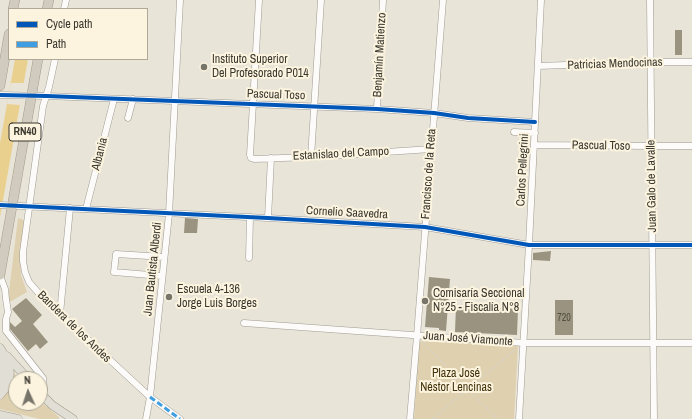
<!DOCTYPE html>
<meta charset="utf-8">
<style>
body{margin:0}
#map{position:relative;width:692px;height:419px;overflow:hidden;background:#e9e4d8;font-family:"Archivo Narrow",sans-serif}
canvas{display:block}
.legend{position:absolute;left:8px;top:8px;width:140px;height:52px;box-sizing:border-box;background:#fcf4df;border:1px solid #aea899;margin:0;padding:5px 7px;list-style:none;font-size:12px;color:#3a372f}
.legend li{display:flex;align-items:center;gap:8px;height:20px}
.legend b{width:20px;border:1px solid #aea899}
.north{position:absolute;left:8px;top:371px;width:40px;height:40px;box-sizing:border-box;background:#fcf4df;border:1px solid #aea899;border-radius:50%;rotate:357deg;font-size:11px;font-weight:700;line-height:16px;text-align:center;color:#3a372f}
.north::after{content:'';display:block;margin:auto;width:14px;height:18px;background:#77746a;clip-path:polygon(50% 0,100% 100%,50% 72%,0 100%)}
</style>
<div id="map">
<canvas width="692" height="419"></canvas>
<ul class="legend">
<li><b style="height:5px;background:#0057b8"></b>Cycle path</li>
<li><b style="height:5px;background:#3e9ee1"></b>Path</li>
</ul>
<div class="north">N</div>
</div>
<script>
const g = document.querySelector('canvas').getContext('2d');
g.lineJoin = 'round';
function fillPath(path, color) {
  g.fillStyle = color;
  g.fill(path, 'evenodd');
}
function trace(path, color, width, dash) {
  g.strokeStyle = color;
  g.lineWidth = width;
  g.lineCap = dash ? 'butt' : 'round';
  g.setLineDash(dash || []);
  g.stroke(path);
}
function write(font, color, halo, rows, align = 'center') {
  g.font = font + ' "Archivo Narrow",sans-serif';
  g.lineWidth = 4;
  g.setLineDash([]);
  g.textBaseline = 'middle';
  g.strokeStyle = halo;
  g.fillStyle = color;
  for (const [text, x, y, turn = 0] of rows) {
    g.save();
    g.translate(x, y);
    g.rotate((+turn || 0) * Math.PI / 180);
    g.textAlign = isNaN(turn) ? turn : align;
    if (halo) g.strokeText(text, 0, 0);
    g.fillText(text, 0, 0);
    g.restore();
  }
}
fillPath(new Path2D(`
 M18 218 24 220 20 258 21 275 27 292 8 303V300Z
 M419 341 518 346 514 419H414Z
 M13 372 19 379H16V403H40V401L59 417V419H39L0 409V400L3 398Z`), '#dfd1af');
fillPath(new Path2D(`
 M15 59H28L0 217V143Z`), '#ead08e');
fillPath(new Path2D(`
 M11 83H24L20 105 7 104Z`), '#e9e4d8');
fillPath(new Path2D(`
 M675 30H682V55H675Z
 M185 218 198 219 197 233H184Z
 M551 251 550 261 533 260V253Z
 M429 277 450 279 446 331 439 330V328L425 327Z
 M26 298 42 315 33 324 48 342 40 349 36 344 28 351 10 329V322L15 327 22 321 12 309Z
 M555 300H573V335H555Z
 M456 306 518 309 517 335 455 332Z`), '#9a937f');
const minor = new Path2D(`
 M259 0 250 155 251 158 254 159 311 157 431 149
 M650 0 654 419
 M64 9 66 0
 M55 59 49 87 43 106 23 252V261L25 272 29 282 42 297 150 397 180 419
 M538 66 651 62H692
 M0 95 47 96 377 109 434 113 468 118 535 122
 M377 109 383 0
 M128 118 133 99
 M514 132 535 133
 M534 145 651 146H692
 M311 157 321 0
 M0 205 268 218 425 227 529 245H692
 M86 209 114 99
 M268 218 271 158
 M249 258 250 217
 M0 276 5 289 6 299 8 312 6 319V331L43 378 44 389 43 396
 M162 276 114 272 116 254 164 257
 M60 314 70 208
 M244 323 524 343H692
 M146 419 150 397 169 214 180 0
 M410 419 417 336 443 0
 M519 419 529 245 541 0`);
const major = new Path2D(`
 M7 356 28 379
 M0 385 4 373 2 358
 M40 393 52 405 73 419
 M0 395C15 379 11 365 0 348
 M0 415 18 419`);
const highway = new Path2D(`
 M13 9 15 0
 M47 9 49 0
 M0 86 9 34
 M0 275 38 59`);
trace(minor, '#9e9a92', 7);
trace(major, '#a09a88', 9);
trace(highway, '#a09a88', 10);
trace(new Path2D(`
 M423 342 468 390 498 419
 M432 419 516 349`), '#d5d3d0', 1, [4, 2]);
trace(minor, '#fcfbf9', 6);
trace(major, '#e1ded6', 8);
trace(highway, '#d0cbbe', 9);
trace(new Path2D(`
 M150 397 180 419`), '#3e9ee1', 3, [6, 3]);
trace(new Path2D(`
 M0 95 47 96 377 109 434 113 468 118 535 122
 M0 205 268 218 425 227 529 245H692`), '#0057b8', 4);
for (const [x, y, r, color] of [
 [204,67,4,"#77746a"],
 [169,297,4,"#77746a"],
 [425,301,4,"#77746a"]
]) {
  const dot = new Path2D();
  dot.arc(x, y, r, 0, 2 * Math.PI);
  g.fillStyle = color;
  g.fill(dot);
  trace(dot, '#fcf4df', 1.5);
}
write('10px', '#524e43', null, [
 ["720",564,318]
]);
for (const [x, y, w] of [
 [25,132,32]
]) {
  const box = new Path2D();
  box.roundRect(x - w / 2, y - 9, w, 18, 3);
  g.fillStyle = '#fcf4df';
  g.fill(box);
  trace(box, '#3a372f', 1);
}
write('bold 11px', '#3a372f', null, [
 ["RN40",25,132]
]);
write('12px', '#3a372f', '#fcf4df', [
 ["Benjamín Matienzo",380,55,-87],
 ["Patricias Mendocinas",615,64,-2],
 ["Pascual Toso",276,95,2],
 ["Pascual Toso",601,146,1],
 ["Albania",100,154,-76],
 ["Estanislao del Campo",341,154,-3],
 ["Carlos Pellegrini",523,170,-87],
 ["Francisco de la Reta",429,174,-86],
 ["Juan Galo de Lavalle",652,186,-91],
 ["Cornelio Saavedra",347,213,3],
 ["Juan Bautista Alberdi",153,269,-84],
 ["Bandera de los Andes",74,327,44],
 ["Juan José Viamonte",468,339,4]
]);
write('12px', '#3a372f', '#fcf4df', [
 ["Instituto Superior",212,60],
 ["Del Profesorado P014",212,74],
 ["Escuela 4-136",177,290],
 ["Jorge Luis Borges",177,304],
 ["Comisaría Seccional",433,294],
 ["N°25 - Fiscalía N°8",433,308]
], 'left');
write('12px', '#41320a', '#fcf4df', [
 ["Plaza José",456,374],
 ["Néstor Lencinas",456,388]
]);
</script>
